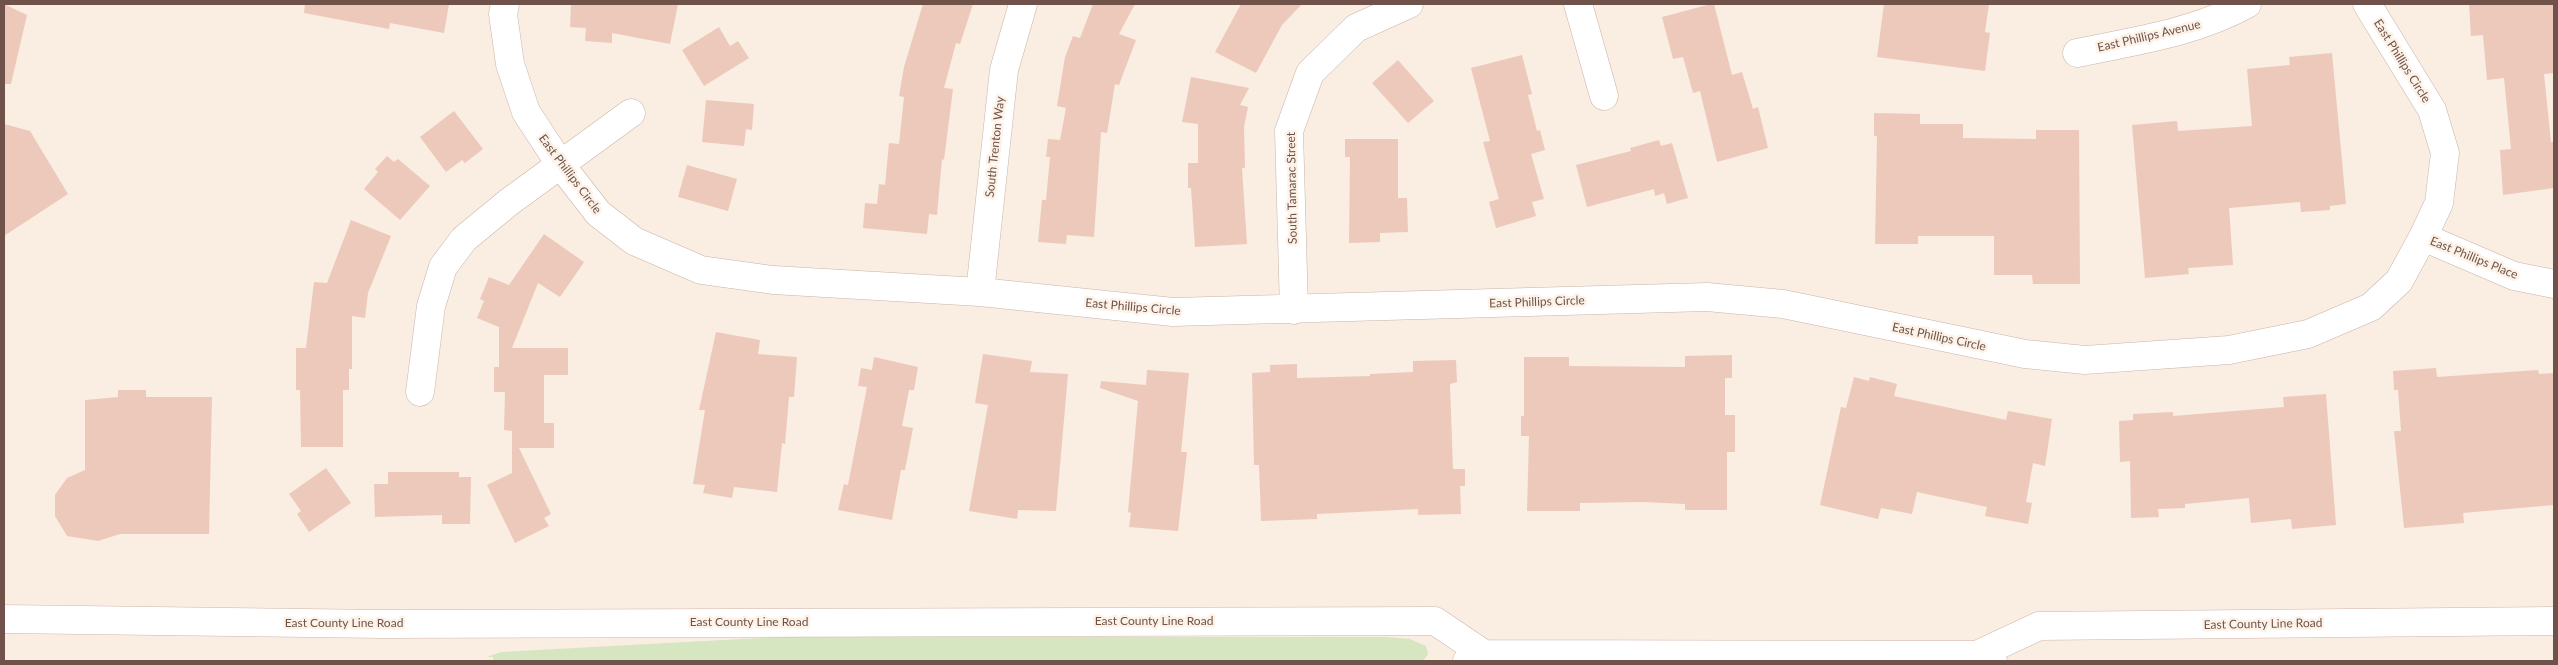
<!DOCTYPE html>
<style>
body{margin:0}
#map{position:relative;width:2558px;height:665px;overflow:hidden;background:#faede1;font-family:Lato,sans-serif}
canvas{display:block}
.frame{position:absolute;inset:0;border:5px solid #6f534a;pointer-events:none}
</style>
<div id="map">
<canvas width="2558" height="665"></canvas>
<div class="frame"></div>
</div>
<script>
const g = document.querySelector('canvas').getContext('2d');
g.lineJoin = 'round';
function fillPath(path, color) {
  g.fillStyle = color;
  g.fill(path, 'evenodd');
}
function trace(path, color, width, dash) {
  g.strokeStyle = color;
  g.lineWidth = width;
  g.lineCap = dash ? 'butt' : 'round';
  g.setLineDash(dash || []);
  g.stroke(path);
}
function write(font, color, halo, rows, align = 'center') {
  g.font = font + ' Lato,sans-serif';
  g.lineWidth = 5;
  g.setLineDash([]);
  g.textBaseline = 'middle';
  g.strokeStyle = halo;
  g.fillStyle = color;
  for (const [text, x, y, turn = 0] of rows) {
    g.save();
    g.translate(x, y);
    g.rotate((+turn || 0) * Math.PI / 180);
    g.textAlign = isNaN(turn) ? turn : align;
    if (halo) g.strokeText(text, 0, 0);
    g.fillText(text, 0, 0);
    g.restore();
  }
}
fillPath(new Path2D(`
 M779 637H1385L1410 639 1426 646 1428 654 1423 661H493V657H487L501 652Z`), '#d5e6c1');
fillPath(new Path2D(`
 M4 4 27 15 11 84H4Z
 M305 4H449L444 33 390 23 389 29 304 13Z
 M571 4H678L670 44 612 33V43L585 41 586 28 570 27Z
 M923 4H973L960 44 956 43 944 88 953 89 944 160 942 159 937 215 929 214 927 234 863 228 865 203 877 204 879 184 885 185 889 143 899 144 904 97 899 96 904 67Z
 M1093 4H1135L1119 34 1136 40 1119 85 1115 84 1107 133 1101 132 1094 237 1067 235 1066 244 1038 242 1042 200H1046L1050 157H1046L1048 139 1060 140 1066 108 1057 106 1065 57 1073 36 1080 38Z
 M1241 4H1302L1282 25 1256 73 1215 52Z
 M1711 4H1714L1732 75 1742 72 1753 109 1758 107 1768 148 1717 162 1700 91 1693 93 1683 57 1673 59 1662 17Z
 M1884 4H1989L1985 32 1990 33 1985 71 1877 57Z
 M2469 4H2554V73L2544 74 2551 142H2554V188L2503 195 2500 150 2511 149 2504 78 2487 80 2483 35 2471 36Z
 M719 27 730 46 738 41 749 58 704 86 682 50Z
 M2332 53 2346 204 2330 206V210L2301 212 2300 202 2229 208 2233 265 2188 268 2189 274 2145 278 2132 125 2177 121 2178 131 2252 126 2247 69 2290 65 2289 57Z
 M1522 55 1532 94 1528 95 1537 131 1540 130 1545 150 1531 154 1544 199 1532 202 1536 216 1496 228 1489 202 1499 199 1483 142 1490 141 1471 68Z
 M1398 60 1434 101 1408 123 1372 83Z
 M1191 77 1249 88 1240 105 1248 107 1244 127 1245 168H1242L1247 244 1195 247 1191 188H1188V163H1198V124L1182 122Z
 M706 100 754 104 752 130 746 129 744 146 702 142Z
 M454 111 483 149 465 163 462 160 446 172 420 137Z
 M1874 113 1920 114V124H1963V138L2036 139V130H2079L2080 284H2033L2032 275H1994V236H1918V244H1875L1877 136H1874Z
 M4 124 30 131 68 194 4 236Z
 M1345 139H1398V198H1407L1408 232 1380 233V242L1349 243 1350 157H1345Z
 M1659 140 1661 146 1672 143 1688 198 1667 204 1664 193 1655 196 1654 189 1587 207 1576 165 1631 151 1630 148Z
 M387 156 394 162 398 159 430 186 400 220 364 189 378 172 375 169Z
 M687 165 737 179 728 211 678 197Z
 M351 220 391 236 368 293 365 318 352 316V369H349V390H343V447H301L300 390H296V348H306L314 282 327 283Z
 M544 234 584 262 560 297 538 283 512 348H568V375H544V423H554V448H519L551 514 544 518 549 526 515 543 487 485 512 473V431L504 430 505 392H494V367H499V327L477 318 484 301 480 299 489 277 509 285Z
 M716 332 760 340 758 354 797 357 794 397H789L785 444 782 443 777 492 734 487 732 498 703 493 705 485 693 484 705 410H699Z
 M983 354 1032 361 1030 372 1068 374 1056 511 1018 510 1017 519 969 511 988 405 975 403Z
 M1732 355V378H1725V415H1735V452H1727V510H1685V504L1643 502 1580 503V511H1527L1529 436H1521V416H1524V357H1569V366L1685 367V356Z
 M874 357 918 367 914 390H909L902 426 913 428 905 470H901L892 520 838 510 844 484 848 485 867 387 858 386 861 368 872 370Z
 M1456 360 1457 382 1450 384 1453 469H1465V486H1460L1461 514 1418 515V509L1317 514V519L1261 521 1259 465H1254L1252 373 1270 372V365L1297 364V378L1370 376V374L1413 372V361Z
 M2436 368 2437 377 2538 370 2539 374 2554 373V505L2463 513 2464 523 2404 528 2394 431H2401L2398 390H2394L2393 371Z
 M1147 370 1189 373 1181 452H1187L1178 531 1129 527 1131 513 1128 512 1138 401 1100 388 1101 381 1146 385Z
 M1854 377 1869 381 1870 377 1897 384 1894 396 2006 420 2008 411 2052 419 2045 466 2033 463 2026 502 2032 503 2028 524 1985 516 1987 507 1917 492 1912 514 1881 508 1878 519 1820 505 1841 407 1846 408Z
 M118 390H146V397H212L209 534H120L98 541 67 536 55 516V495L67 478 85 470V400L118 397Z
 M2326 394 2336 525 2292 529 2291 519 2251 523 2249 498 2185 504V508L2158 509 2159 517 2131 518 2130 461 2120 462 2119 421 2133 420V414L2173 412V416L2284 407 2283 397Z
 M326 468 351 503 309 532 297 514 301 511 289 494Z
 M388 472H459V477H471L470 524H442V515L375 517 374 484H388Z`), '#edc9bb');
const minor = new Path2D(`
 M505 4 503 14 510 64 526 112 560 164 598 213 634 241 701 270 773 280 980 292 1173 312 1707 297 1783 304 2025 354 2085 360 2229 350 2308 334 2371 307 2399 281 2423 237 2439 203 2445 153 2432 110 2367 4
 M1578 4 1604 96
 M2077 53C2135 41 2194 33 2247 4
 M2423 237 2514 276 2554 284
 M980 292 1004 70 1023 4
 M1294 310 1289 131 1310 73 1356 28 1409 4
 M420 392 431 306 443 267 464 239 509 202 631 113`);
const secondary = new Path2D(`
 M4 619 382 624 1435 621 1484 654
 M1977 655 2039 626 2554 621
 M1467 661 1484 654 1977 655 1993 661`);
trace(minor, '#c9b4a9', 29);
trace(secondary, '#cfb5aa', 29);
trace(minor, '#fff', 28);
trace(secondary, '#fff', 28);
write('12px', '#6f534a', '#fdf2e7', [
 ["East Phillips Avenue",2149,36,-13],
 ["East Phillips Circle",2402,61,58],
 ["South Trenton Way",995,147,-84],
 ["East Phillips Circle",570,174,53],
 ["South Tamarac Street",1292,188,-91],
 ["East Phillips Place",2474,258,22],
 ["East Phillips Circle",1537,302,-2],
 ["East Phillips Circle",1133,307,5],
 ["East Phillips Circle",1939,337,12],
 ["East County Line Road",1154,621],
 ["East County Line Road",749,622],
 ["East County Line Road",344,623],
 ["East County Line Road",2263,624,-1]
]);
</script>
